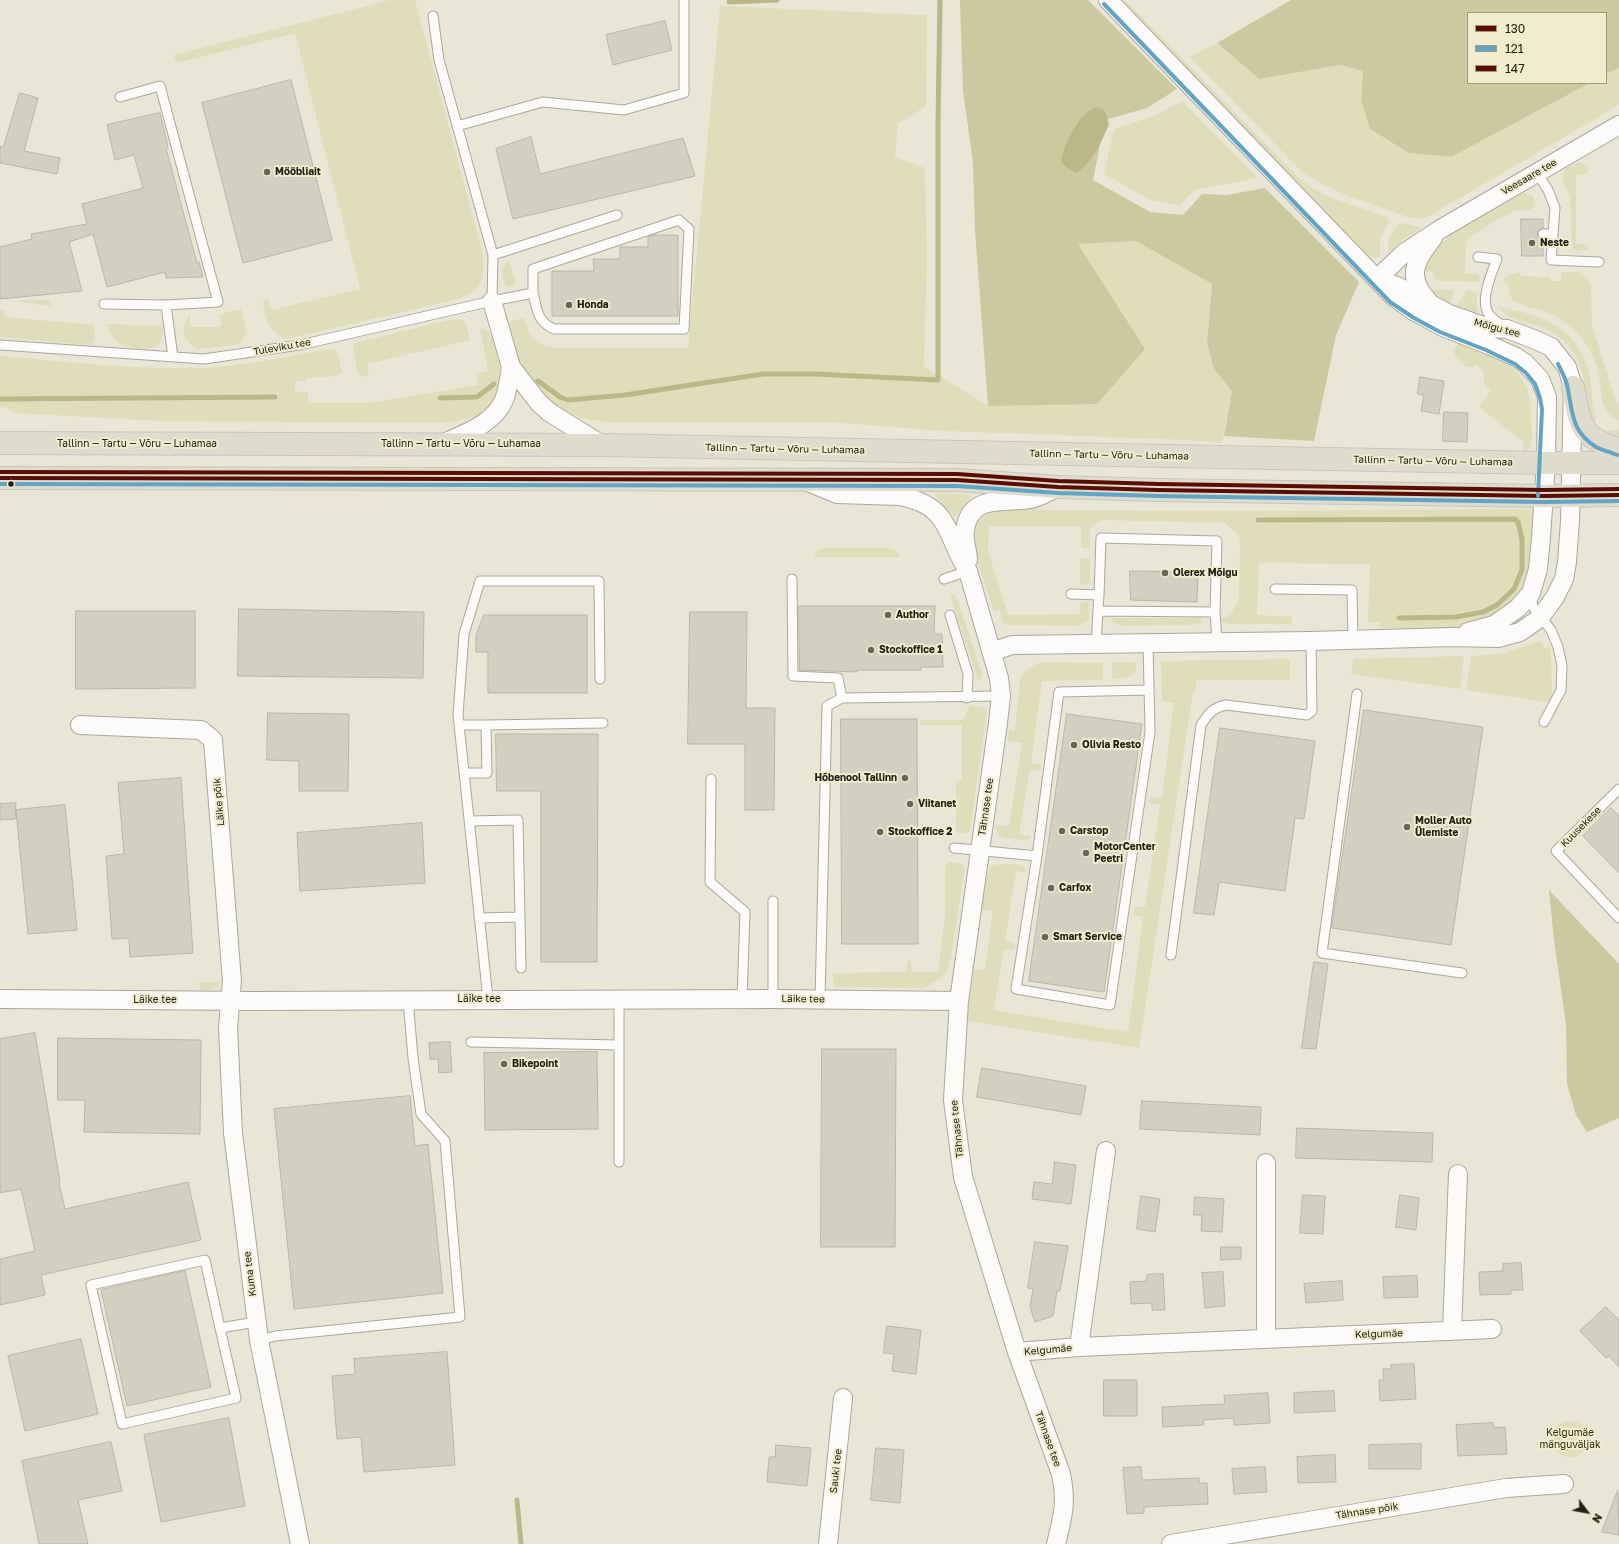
<!DOCTYPE html>
<meta charset="utf-8">
<style>
body{margin:0}
#map{position:relative;width:1619px;height:1544px;overflow:hidden;background:#e8e7d5;font-family:"Golos Text",sans-serif}
canvas{display:block}
.legend{position:absolute;left:1467px;top:12px;width:140px;height:72px;box-sizing:border-box;background:#f0edcd;border:1px solid #9e9b83;margin:0;padding:5px 7px;list-style:none;font-size:12px;color:#222115}
.legend li{display:flex;align-items:center;gap:8px;height:20px}
.legend b{width:20px;border:1px solid #9e9b83}
.north{position:absolute;left:1567px;top:1492px;width:40px;height:40px;-webkit-text-stroke:3px #f0edcd;paint-order:stroke;rotate:122deg;font-size:11px;font-weight:700;line-height:16px;text-align:center;color:#222115}
.north::after{content:'';display:block;margin:auto;width:14px;height:18px;background:#222115;clip-path:polygon(50% 0,100% 100%,50% 72%,0 100%)}
</style>
<div id="map">
<canvas width="1619" height="1544"></canvas>
<ul class="legend">
<li><b style="height:5px;background:#5a0e03"></b>130</li>
<li><b style="height:5px;background:#62a4c5"></b>121</li>
<li><b style="height:5px;background:#5a0e03"></b>147</li>
</ul>
<div class="north">N</div>
</div>
<script>
const g = document.querySelector('canvas').getContext('2d');
g.lineJoin = 'round';
function fillPath(path, color) {
  g.fillStyle = color;
  g.fill(path, 'evenodd');
}
function trace(path, color, width, dash) {
  g.strokeStyle = color;
  g.lineWidth = width;
  g.lineCap = dash ? 'butt' : 'round';
  g.setLineDash(dash || []);
  g.stroke(path);
}
function write(font, color, halo, rows, align = 'center') {
  g.font = font + ' "Golos Text",sans-serif';
  g.lineWidth = 4;
  g.setLineDash([]);
  g.textBaseline = 'middle';
  g.strokeStyle = halo;
  g.fillStyle = color;
  for (const [text, x, y, turn = 0] of rows) {
    g.save();
    g.translate(x, y);
    g.rotate((+turn || 0) * Math.PI / 180);
    g.textAlign = isNaN(turn) ? turn : align;
    if (halo) g.strokeText(text, 0, 0);
    g.fillText(text, 0, 0);
    g.restore();
  }
}
fillPath(new Path2D(`
 M390 0H415L483 255C485 280 483 290 458 299L287 339C269 333 267 322 263 305L264 300 268 298 271 310 360 289 295 33 176 63 174 55Z
 M1120 0H1125L1303 182 1326 196 1387 217 1389 222 1380 238V257L1375 258 1367 255Z
 M720 6 927 15 926 106 898 124 895 157 925 168 927 258 924 366 988 406 1145 349 1078 244 1136 241 1212 284 1207 343 1214 369 1232 391 1222 443 1187 440 945 431 830 422H608C573 418 556 412 535 384 527 374 520 364 516 352 513 342 512 332 509 322L524 318C530 338 533 344 555 348H688Z
 M1217 43 1259 79 1340 65 1363 71 1361 100 1370 129 1409 153 1451 157 1590 83H1606V74L1619 68V105L1434 213 1423 219 1411 218C1373 204 1337 195 1303 173L1190 57Z
 M1182 101 1258 178 1195 190 1179 206 1148 199 1104 174 1114 129 1154 116Z
 M1579 162C1584 164 1592 169 1586 174L1576 175V244H1586L1589 248 1587 250 1577 251 1573 249 1572 245 1570 196 1562 180 1566 168Z
 M1525 193 1533 196C1535 199 1536 204 1533 207 1528 214 1519 209 1513 212 1499 218 1482 229 1469 238L1466 243 1465 274H1478L1480 278V282L1437 281 1434 278 1433 272 1424 271 1425 264 1436 247 1453 233 1519 194Z
 M1404 223 1422 228 1406 238 1388 253C1387 242 1391 231 1399 224Z
 M509 260 516 283 514 286 510 287 506 286C501 277 500 266 509 260Z
 M1520 272V276L1550 277V281H1561V272H1578L1588 280 1591 286 1592 325 1615 399 1619 404V420C1599 414 1602 392 1599 376 1597 368 1594 357 1590 350 1580 332 1562 318 1544 311 1533 308 1521 306 1512 300L1509 293 1508 283 1502 282 1508 275Z
 M1429 290H1452L1454 295 1449 307 1442 303Z
 M1467 290 1477 293V304L1478 312 1476 315 1454 310Z
 M19 300H49L51 306 19 302Z
 M1498 306C1513 310 1529 313 1543 319 1578 333 1592 363 1592 400 1593 413 1599 415 1593 429 1590 424 1586 418 1585 413 1584 405 1586 396 1585 388 1584 374 1579 360 1570 348 1563 339 1552 331 1541 327 1525 320 1509 322 1498 306Z
 M241 309C245 323 252 337 235 345L198 349C181 340 180 329 190 314V327H221L220 314Z
 M4 310V317L94 325 95 341 89 345 0 337V311Z
 M459 319 465 321 470 340 367 364 369 376 364 377 357 372 353 346 355 343 448 320Z
 M107 324 163 326C164 342 158 349 142 349 124 348 111 343 107 324Z
 M485 328C493 334 495 347 497 356 511 408 481 421 435 423L161 421 14 413 6 407 0 408V356C63 361 125 369 188 368 237 368 285 357 333 348 340 352 340 364 342 372L339 375 336 376 307 378 306 381H295V391L308 393V403H368L478 385 476 374 488 371 480 329Z
 M1462 342 1516 370 1528 389 1531 407 1532 443 1530 448 1523 452V442L1479 407 1491 391 1484 383V372L1476 364 1473 367H1467L1455 356 1454 349 1458 344Z
 M1619 429V442L1604 432Z
 M938 493 968 494 971 496 955 518 937 499 936 494Z
 M1003 508 1041 510 1258 511 1531 509 1533 510C1534 520 1534 530 1533 540 1532 573 1527 596 1496 614 1491 617 1486 621 1480 623 1453 631 1410 628 1380 628V622H1368L1370 564 1259 563 1257 615 1292 617V624H1230L1222 622 1221 618 1230 615 1239 600 1240 541 1238 535 1225 523 1103 520C1086 526 1090 532 1090 548H1081V526H989L988 551 1008 615 1080 614V605L1082 602H1087L1089 603V620L1079 626 1007 625 1003 622 999 610 994 612 972 545 975 523 979 518Z
 M828 548H890L897 551 900 557H814C816 549 820 549 828 548Z
 M1080 558 1090 559V582L1086 585H1083L1080 582Z
 M953 594 956 595 982 673 980 679 978 680 950 595Z
 M1113 618H1200L1201 620V623L1192 625 1121 626 1110 621Z
 M1541 641 1545 649 1549 646 1551 654 1552 695 1550 700 1546 702 1466 690 1471 656 1504 653Z
 M1464 656 1460 689 1351 674 1354 659Z
 M1290 659V680H1196L1195 692H1193L1139 1048 967 1021 973 970H985L993 910H981L986 876 991 866C1001 863 1015 863 1024 867L1027 872 1016 871 1005 941 1013 943 1016 947 1014 950 1004 949 994 1010 1128 1032 1143 917 1136 916 1133 914 1135 907H1145L1160 805 1150 803 1149 800 1150 797 1162 798 1174 703 1162 701 1161 661Z
 M1042 662 1103 663V680L1042 681 1031 763 1041 765V768L1039 771 1030 770 1019 834 1031 836 1030 838 1028 841 1004 838 998 834 994 825 1009 826 1022 743 1008 741 1009 730H1015L1020 679C1025 669 1031 666 1042 662Z
 M1112 662H1135C1141 678 1123 679 1112 679Z
 M970 705 983 708 987 710 971 823 969 832 961 834 956 832V781H962V725H920V720H963Z
 M950 862 960 863 965 866 951 958 947 972 940 979 924 988 835 987 832 973 907 972V961H911L912 972H938L945 916V870L946 865Z
 M199 982H221C215 989 211 991 201 990Z
 M1552 1439a18 18 0 1 1 36 0a18 18 0 1 1-36 0Z`), '#e0ddbb');
fillPath(new Path2D(`
 M960 0H1088L1177 89 1147 108 1105 120 1093 180 1150 212 1183 215 1202 194 1227 195 1265 188 1359 282 1336 335 1314 441 1224 436 1232 391 1214 369 1207 343 1212 284 1136 241 1078 244 1145 349 1097 404 988 406 975 230 973 163 963 91Z
 M1291 0H1619V68L1606 74V13H1468V83H1590L1451 157 1409 153 1370 129 1361 100 1363 71 1340 65 1259 79 1217 43Z
 M1549 890 1619 964V1118L1587 1132 1576 1115 1567 1084 1566 1025 1554 940Z`), '#ccc8a0');
fillPath(new Path2D(`
 M1097 107 1105 111 1109 124C1102 141 1092 163 1076 173L1066 167 1061 161C1064 144 1080 111 1097 107Z`), '#bcb789');
trace(new Path2D(`
 M729 2 777 0
 M538 381 560 397 568 400 625 395 763 374H816L938 380V122L940 0
 M440 398 477 397 494 384
 M0 399 275 397
 M1258 520 1515 519 1518 522 1522 539V570L1514 589 1497 605 1483 612 1456 617 1399 618
 M517 1500 521 1544`), '#bcb789', 5);
const building = new Path2D(`
 M665 21 672 50 613 65 606 35Z
 M291 80 332 240 243 263 202 103Z
 M20 93 38 98 24 151 60 158 57 174 0 163V146L3 147Z
 M160 113 168 147 166 148 197 263 199 262 203 277 166 278 165 272 107 287 93 234 69 242 82 291 0 299V247L32 239 31 234 87 224 82 204 143 188 134 155 115 160 107 125Z
 M531 137 540 174 683 138 695 176 513 219 496 149Z
 M1521 219H1543V228L1538 231 1537 234 1540 239 1543 240V256H1522Z
 M654 235H678V316H552V271H594L593 259H620V247H648V237Z
 M1420 377 1444 381 1439 414 1421 411 1424 395 1418 394Z
 M1444 412 1468 413 1467 442 1443 441Z
 M1130 571 1198 572 1197 602 1131 600Z
 M799 606H935L934 634H942L943 667H921V670H857V672L800 670Z
 M239 609 424 612 423 678 238 676Z
 M76 611H195V688L76 689Z
 M690 612H747L746 708H775L774 810H745V744H688Z
 M484 615H587V693H488V652H476V636Z
 M1364 710 1483 727 1451 945 1332 928Z
 M268 713 349 714 348 791H299V761L267 760Z
 M1067 714 1142 724 1104 992 1029 981Z
 M841 719H917L918 944H842Z
 M1220 728 1315 741 1304 819 1295 818 1285 891 1219 882 1214 915 1194 913Z
 M496 734H598L597 962H541V791H497Z
 M181 778 193 953 130 957 129 938 112 939 106 856 124 854 118 783Z
 M16 803 15 819 0 820V804Z
 M65 805 77 930 28 934 16 810Z
 M1611 808 1619 816V873L1583 836Z
 M422 823 425 883 300 891 297 833Z
 M1314 962 1328 964 1316 1049 1302 1048Z
 M35 1033 60 1182 59 1183 65 1209 188 1182 201 1240 41 1275 45 1295 0 1305V1259L35 1251 21 1189 0 1193V1039Z
 M58 1038 201 1040 200 1134 84 1132 85 1100H58Z
 M450 1042 452 1072 439 1073 438 1059H430L429 1043Z
 M822 1049H896L895 1247H821Z
 M597 1052 598 1129 485 1130 484 1053Z
 M982 1068 1086 1086 1081 1115 977 1097Z
 M410 1096 415 1146 428 1144 443 1293 294 1309 274 1109Z
 M1142 1101 1261 1107 1260 1135 1140 1129Z
 M1297 1128 1433 1133 1432 1162 1296 1158Z
 M1055 1162 1076 1165 1071 1204 1032 1199 1034 1182 1052 1184Z
 M1303 1195 1325 1196 1323 1234 1300 1233Z
 M1400 1195 1419 1198 1416 1230 1396 1227Z
 M1141 1196 1160 1199 1155 1232 1137 1229Z
 M1195 1197 1224 1199 1222 1232 1201 1231 1202 1215H1194Z
 M1035 1242 1068 1246 1060 1291H1057L1053 1316 1035 1322 1030 1307 1033 1289 1028 1288Z
 M1221 1247H1241V1259L1221 1260Z
 M1521 1263 1523 1290H1511V1294L1480 1295 1479 1272 1503 1271V1264Z
 M185 1271 211 1387 127 1406 101 1290Z
 M1223 1272 1225 1306 1205 1308 1202 1273Z
 M1163 1274 1165 1310H1152V1303L1131 1304 1130 1282 1146 1281 1147 1275Z
 M1417 1276 1418 1297 1384 1298 1383 1277Z
 M1342 1281 1343 1300 1306 1303 1304 1284Z
 M1606 1307 1619 1320V1367L1609 1356 1606 1358 1580 1331Z
 M887 1326 921 1330 916 1374 892 1371 894 1354 884 1353Z
 M81 1339 98 1414 25 1431 8 1356Z
 M447 1352 455 1465 364 1472 361 1437 337 1439 332 1376 355 1374 354 1359Z
 M1414 1364 1416 1399 1380 1401 1379 1380H1384L1383 1369H1391V1365Z
 M1104 1380H1137V1416H1104Z
 M1334 1391 1335 1411 1294 1413V1393Z
 M1268 1393 1270 1423 1234 1425V1418L1203 1420 1204 1425 1163 1427 1162 1407 1225 1404 1224 1396Z
 M229 1418 245 1506 161 1522 144 1435Z
 M1493 1423 1494 1428 1505 1427 1507 1454 1458 1456 1456 1425Z
 M111 1442 122 1491 78 1500 88 1544H39L22 1461Z
 M1421 1444V1469H1369V1445Z
 M776 1445 811 1448 807 1486 767 1482 769 1457H775Z
 M876 1448 904 1450 900 1503 871 1500Z
 M1335 1455 1336 1482 1298 1483 1297 1457Z
 M1141 1467 1142 1480 1199 1478V1483H1207L1208 1504 1144 1507V1513L1127 1514 1123 1468Z
 M1265 1467 1267 1492 1234 1494 1232 1469Z
 M1618 1490 1619 1535 1602 1532Z`);
fillPath(building, '#d1d0c1');
trace(building, '#b7b6a8', 1);
const service = new Path2D(`
 M433 16 439 60 493 255 492 301
 M120 97 160 86 218 302 166 305 173 357
 M457 126 543 102 624 110 684 93V0
 M1537 173 1548 190 1555 208 1553 234H1543
 M1553 234 1551 260 1599 262
 M493 255 617 215
 M1478 257 1497 259C1492 272 1480 299 1488 313 1492 319 1499 323 1504 327
 M104 304 166 305
 M0 345 204 359 300 345 492 301 533 293C537 309 537 322 554 329H684L689 229 679 220 533 269V293
 M792 579 793 676 838 678 842 698
 M944 579 968 571
 M1275 589 1352 590 1353 640
 M1531 593 1533 607 1551 630 1558 647 1562 666 1561 690 1544 722
 M1071 594 1099 595 1096 644
 M1099 595 1101 538 1217 541 1215 612 1217 641
 M1098 611 1215 612
 M950 615 968 674 967 698
 M1148 643 1150 732 1110 1005 1016 989 1037 856 1059 692 1149 690
 M1357 694 1322 953 1462 973
 M459 725H486L487 773H464
 M486 725 603 723
 M711 779 710 882 745 912 742 999
 M1619 789 1556 851 1619 918
 M469 821 518 820 521 968
 M954 848 1037 856
 M773 901V999
 M479 918 520 917
 M1171 955 1201 725C1209 713 1212 708 1226 705L1307 715 1312 711 1311 641
 M488 999 458 715 464 634 480 581H599L600 679
 M619 999V1162
 M820 999 827 706 842 698 1001 696
 M471 1042 619 1045
 M220 1328 205 1260 91 1285 122 1424 236 1398 220 1328 256 1322
 M259 1340 275 1336 460 1317 445 1141 421 1114 413 1058 408 999`);
const minor = new Path2D(`
 M1108 0 1394 297 1412 310 1443 327 1489 345 1516 357 1525 363 1540 379 1547 397 1546 463 1541 538 1538 569 1531 593 1518 608 1494 625 1468 632
 M1377 279 1404 253 1439 230 1619 125
 M492 301 511 367 539 403 549 412 602 445
 M1429 302C1406 277 1414 262 1433 238
 M442 444C463 434 494 424 504 400 508 390 509 378 511 367
 M808 482 837 494 900 496C952 506 945 535 968 571L999 678 1001 696 998 723 959 1001 953 1100 963 1177 1017 1352 1061 1474C1067 1503 1063 1516 1056 1544
 M968 560C968 550 963 540 965 530 970 493 1004 504 1030 499 1039 498 1049 491 1058 487
 M992 652 1012 645 1311 641 1452 637 1498 638 1520 632 1540 618 1555 597 1564 579 1567 562 1570 521 1573 387 1567 367 1551 347 1536 340 1507 329 1489 328 1449 314 1399 287 1377 279
 M80 725 201 730 213 740 232 981 228 1028 233 1133 259 1340 300 1544
 M0 999 255 1001 773 999 959 1001
 M1452 1331 1458 1174
 M1266 1339V1163
 M1079 1347 1106 1151
 M1017 1352 1079 1347 1492 1329
 M828 1544 843 1398
 M1171 1544 1506 1488 1564 1484`);
const trunk = new Path2D(`
 M1573 387C1580 423 1579 438 1619 449
 M0 443 602 445 1219 457 1546 463H1619
 M0 478 957 480 1058 487 1158 490 1544 496 1619 495`);
trace(service, '#a9a89a', 11);
trace(minor, '#a9a89a', 20);
trace(trunk, '#c7c6bd', 24);
trace(service, '#fcfbf9', 9);
trace(minor, '#fcfbf9', 18);
trace(trunk, '#dddccd', 22);
trace(new Path2D(`
 M0 478 957 480 1058 487 1158 490 1544 496 1619 495`), '#5a0e03', 4);
trace(new Path2D(`
 M1104 4 1390 302 1414 318 1440 332 1486 350 1515 364 1526 373 1535 384 1540 398 1542 409 1538 496
 M1558 364C1562 372 1567 380 1568 390 1573 415 1572 432 1596 447 1602 450 1610 452 1617 455
 M0 484 957 486 1058 493 1158 496 1544 502 1619 501`), '#62a4c5', 4);
trace(new Path2D(`
 M0 472 957 474 1058 481 1158 484 1544 490 1619 489`), '#5a0e03', 4);
for (const [x, y, r, color] of [
 [267,172,4,"#676658"],
 [1532,243,4,"#676658"],
 [569,305,4,"#676658"],
 [11,484,3.5,"#222115"],
 [1165,573,4,"#676658"],
 [888,615,4,"#676658"],
 [871,650,4,"#676658"],
 [1074,745,4,"#676658"],
 [905,778,4,"#676658"],
 [910,804,4,"#676658"],
 [1407,827,4,"#676658"],
 [1062,831,4,"#676658"],
 [880,832,4,"#676658"],
 [1086,853,4,"#676658"],
 [1051,888,4,"#676658"],
 [1045,937,4,"#676658"],
 [504,1064,4,"#676658"]
]) {
  const dot = new Path2D();
  dot.arc(x, y, r, 0, 2 * Math.PI);
  g.fillStyle = color;
  g.fill(dot);
  trace(dot, '#f0edcd', 1.5);
}
write('bold 10px', '#222115', '#f0edcd', [
 ["Mööbliait",275,172],
 ["Neste",1540,243],
 ["Honda",577,305],
 ["Olerex Mõigu",1173,573],
 ["Author",896,615],
 ["Stockoffice 1",879,650],
 ["Olivia Resto",1082,745],
 ["Hõbenool Tallinn",897,778,"right"],
 ["Viitanet",918,804],
 ["Moller Auto",1415,821],
 ["Ülemiste",1415,833],
 ["Carstop",1070,831],
 ["Stockoffice 2",888,832],
 ["MotorCenter",1094,847],
 ["Peetri",1094,859],
 ["Carfox",1059,888],
 ["Smart Service",1053,937],
 ["Bikepoint",512,1064]
], 'left');
write('10px', '#222115', '#f0edcd', [
 ["Veesaare tee",1529,177,-30],
 ["Mõigu tee",1497,328,15],
 ["Tuleviku tee",282,347,-10],
 ["Tallinn — Tartu — Võru — Luhamaa",137,444],
 ["Tallinn — Tartu — Võru — Luhamaa",461,444],
 ["Tallinn — Tartu — Võru — Luhamaa",785,449,1],
 ["Tallinn — Tartu — Võru — Luhamaa",1109,455,1],
 ["Tallinn — Tartu — Võru — Luhamaa",1433,461,1],
 ["Läike põik",219,802,-95],
 ["Tähnase tee",986,807,-82],
 ["Kuusekese",1581,827,-45],
 ["Läike tee",479,999],
 ["Läike tee",803,999,1],
 ["Läike tee",155,1000],
 ["Tähnase tee",957,1129,-96],
 ["Kuma tee",250,1274,-97],
 ["Kelgumäe",1379,1334,-2],
 ["Kelgumäe",1048,1350,-5],
 ["Tähnase tee",1048,1439,70],
 ["Sauki tee",836,1471,-84],
 ["Tähnase põik",1367,1511,-9]
]);
write('10px', '#2f2c10', '#f0edcd', [
 ["Kelgumäe",1570,1433],
 ["mänguväljak",1570,1445]
]);
</script>
